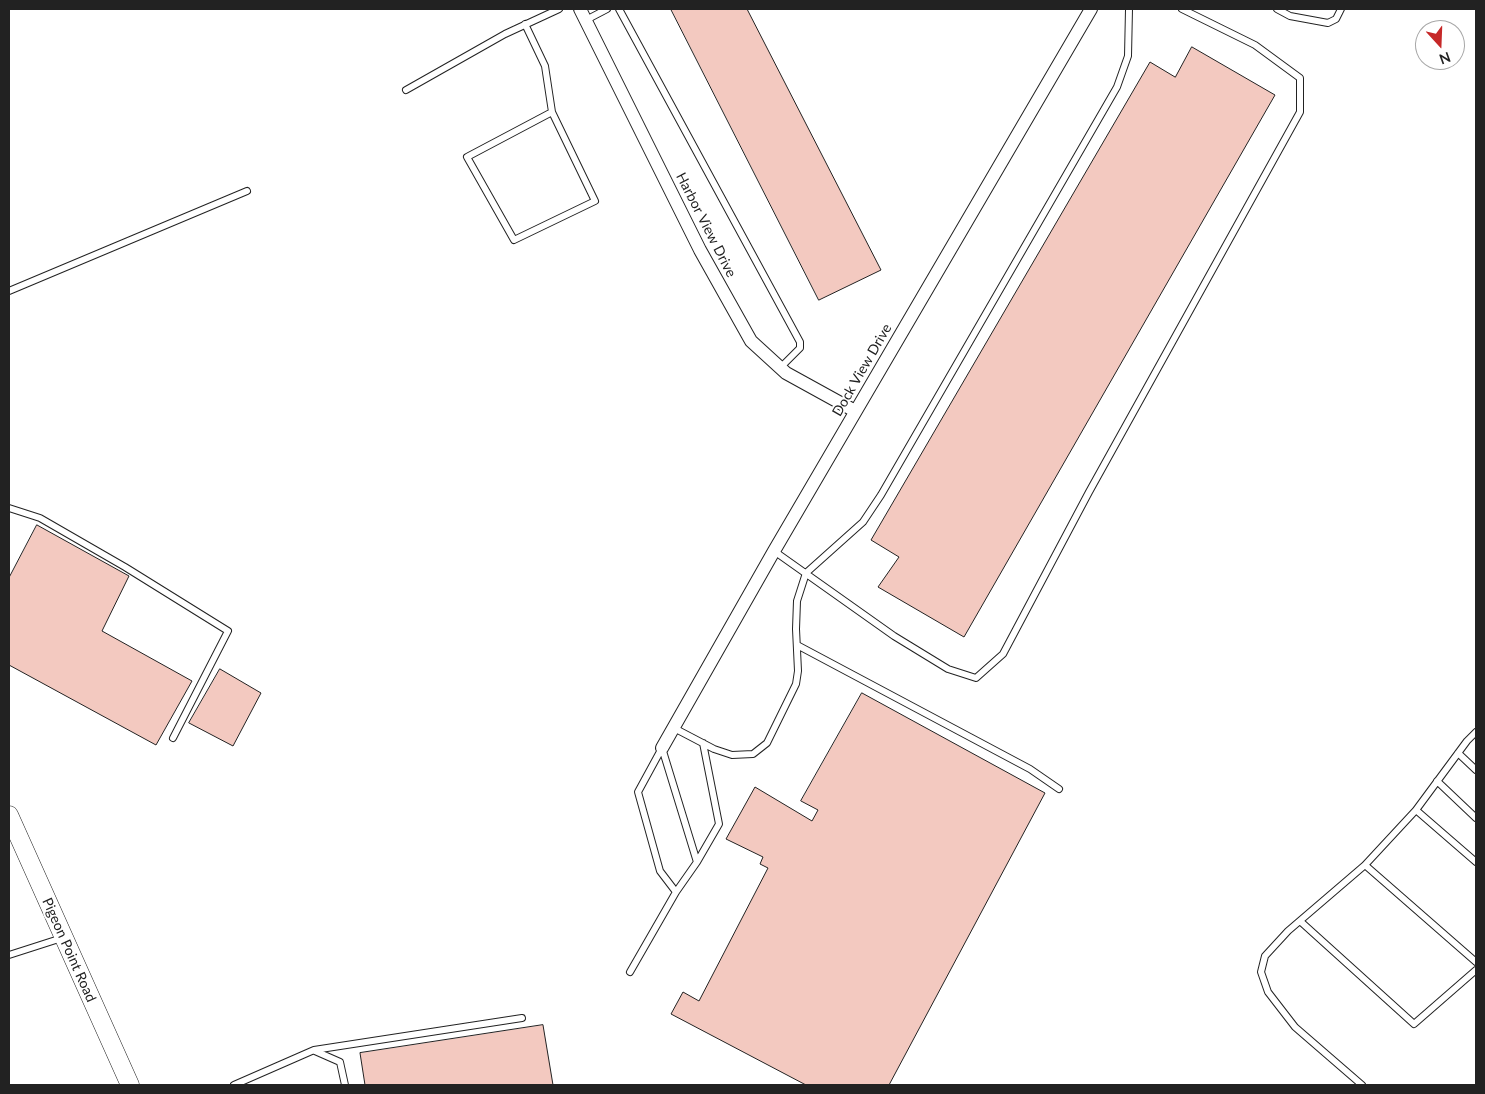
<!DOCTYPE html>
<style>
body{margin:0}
#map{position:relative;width:1485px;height:1094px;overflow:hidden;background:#fff;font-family:Lato,sans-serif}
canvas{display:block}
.frame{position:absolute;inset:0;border:10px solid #222;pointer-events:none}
.north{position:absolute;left:1415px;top:20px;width:50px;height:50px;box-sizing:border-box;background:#fff;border:1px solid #a7a7a7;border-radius:50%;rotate:160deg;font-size:14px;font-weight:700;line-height:20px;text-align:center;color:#222}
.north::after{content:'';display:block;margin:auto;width:18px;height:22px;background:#c62828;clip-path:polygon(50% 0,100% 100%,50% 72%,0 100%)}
</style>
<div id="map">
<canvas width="1485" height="1094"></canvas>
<div class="frame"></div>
<div class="north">N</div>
</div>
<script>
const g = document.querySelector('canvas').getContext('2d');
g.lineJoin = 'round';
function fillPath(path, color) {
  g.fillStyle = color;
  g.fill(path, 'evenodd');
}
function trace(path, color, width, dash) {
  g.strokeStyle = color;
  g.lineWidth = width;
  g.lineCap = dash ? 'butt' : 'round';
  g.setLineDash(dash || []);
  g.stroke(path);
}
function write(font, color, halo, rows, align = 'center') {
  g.font = font + ' Lato,sans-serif';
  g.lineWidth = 4;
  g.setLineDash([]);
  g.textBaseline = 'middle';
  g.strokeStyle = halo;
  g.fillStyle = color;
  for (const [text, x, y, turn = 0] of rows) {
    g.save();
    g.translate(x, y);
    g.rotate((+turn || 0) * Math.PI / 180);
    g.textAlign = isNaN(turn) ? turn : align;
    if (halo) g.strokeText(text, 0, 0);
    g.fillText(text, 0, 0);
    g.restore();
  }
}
const building = new Path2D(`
 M671 9H747L881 270 819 300Z
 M1192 47 1275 95 964 637 878 587 899 557 871 540 1150 62 1175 77Z
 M37 525 129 576 102 631 192 681 156 745 9 665V578Z
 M220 669 261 693 233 746 189 723Z
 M862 693 1045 793 889 1085H806L671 1014 683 992 699 1001 768 868 760 864 763 857 726 839 755 787 812 821 818 810 801 801Z
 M543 1025 553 1085H365L360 1053Z`);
fillPath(building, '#f3c9c0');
trace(building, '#222', 1);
const lane = new Path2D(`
 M619 9 800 342V348L780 368
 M1277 9 1290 16 1328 23 1336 19 1341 9
 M586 20 607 9
 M525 24 545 66 552 112 595 201 514 240 467 157 552 112
 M406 90 505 34 559 9
 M9 291 247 191
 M9 508 40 518 125 567 228 631 173 738
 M774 551 894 636 948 669 976 678 1003 654 1089 492 1300 112V78L1255 45 1182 9
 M797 645 1030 769 1059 789
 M672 727 714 749 732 755 753 754 767 743 796 684 798 671 796 629 797 601 806 573 863 522 881 495 1117 87 1128 56 1129 9
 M662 748 638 792 660 871 676 892
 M1458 753 1476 770
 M1437 781 1476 818
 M1416 810 1467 741 1476 732
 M697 862 719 824 703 743
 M1365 865 1476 962
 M1300 921 1414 1024 1476 970
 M9 955 62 938
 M630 972 676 892 697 862 662 748
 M315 1051 340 1062 345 1085
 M234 1085 314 1050 522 1018
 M1362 1085 1295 1027 1268 992 1261 972 1265 956 1288 931 1365 865 1416 810 1476 862`);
const street = new Path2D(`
 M580 9 700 250 751 341 786 373 855 411
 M662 748 774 551 1091 9`);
const secondary = new Path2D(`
 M9 815 130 1085`);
trace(lane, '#222', 8);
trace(street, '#222', 14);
trace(secondary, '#222', 19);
trace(lane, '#fff', 6);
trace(street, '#fff', 12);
trace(secondary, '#fff', 18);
write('14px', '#222', '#fff', [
 ["Harbor View Drive",706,225,63],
 ["Dock View Drive",862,370,-60],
 ["Pigeon Point Road",69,950,66]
]);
</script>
